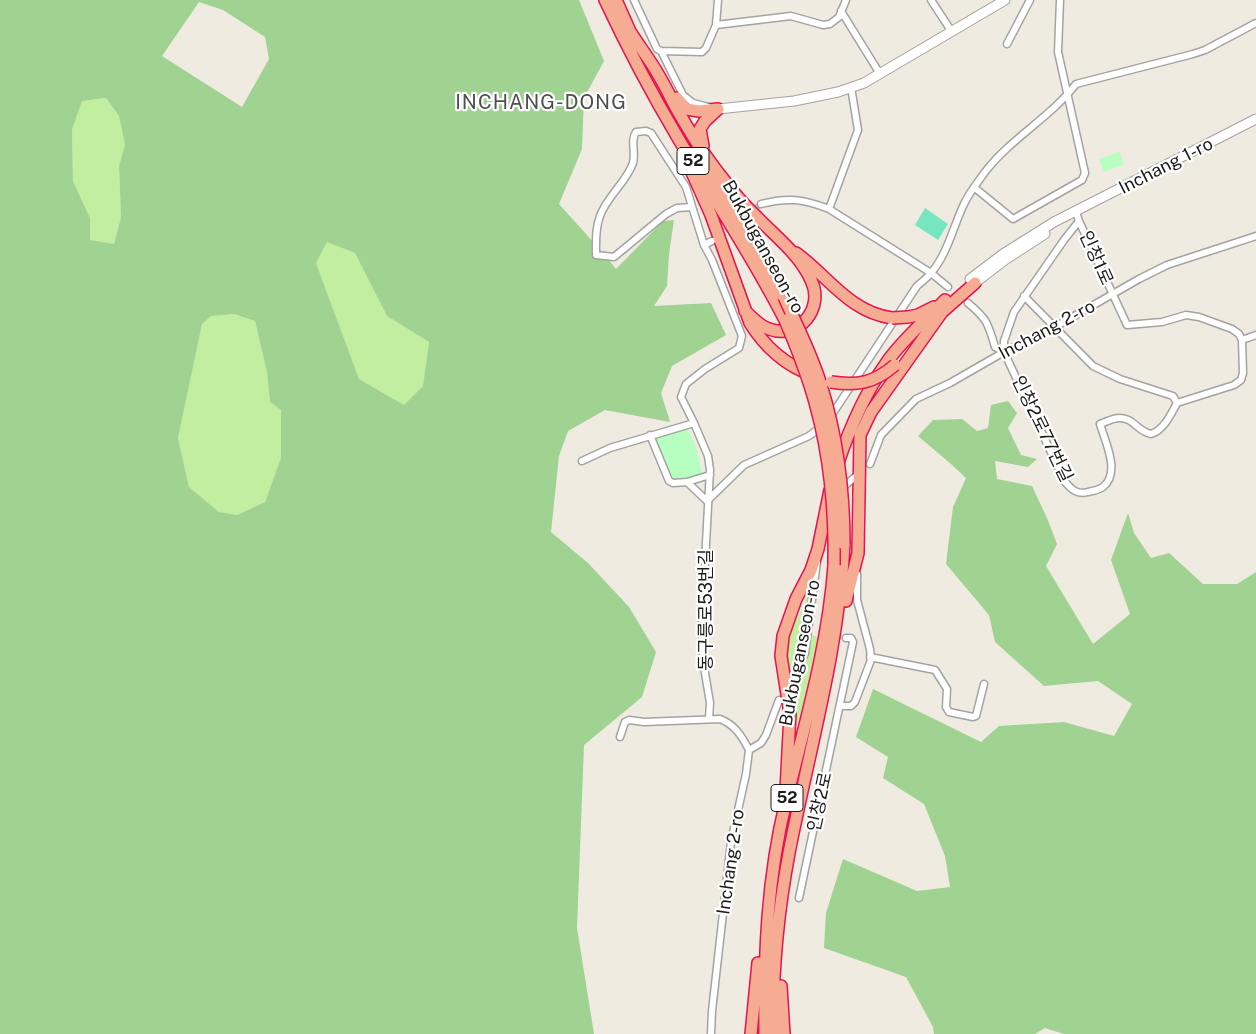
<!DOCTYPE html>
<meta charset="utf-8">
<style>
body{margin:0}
canvas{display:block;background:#efebe0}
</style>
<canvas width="1256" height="1034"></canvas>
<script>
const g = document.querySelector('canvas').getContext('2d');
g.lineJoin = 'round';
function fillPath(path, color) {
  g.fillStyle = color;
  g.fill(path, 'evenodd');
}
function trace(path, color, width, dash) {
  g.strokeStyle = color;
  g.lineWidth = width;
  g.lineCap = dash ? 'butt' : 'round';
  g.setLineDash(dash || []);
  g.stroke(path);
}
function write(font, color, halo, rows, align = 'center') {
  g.font = font + ' "Public Sans","Noto Sans KR",sans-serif';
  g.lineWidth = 4.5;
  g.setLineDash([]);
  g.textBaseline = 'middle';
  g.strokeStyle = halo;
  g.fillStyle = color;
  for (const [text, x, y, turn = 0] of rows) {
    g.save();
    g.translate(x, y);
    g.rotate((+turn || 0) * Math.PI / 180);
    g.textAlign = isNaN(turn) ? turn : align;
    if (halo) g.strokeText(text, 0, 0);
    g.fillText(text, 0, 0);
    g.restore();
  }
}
fillPath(new Path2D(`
 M106 98 119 116 125 145 119 166 121 217 114 244 90 240V218L73 181 72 130 82 101Z
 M327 242 355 253 387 316 429 342 423 386 404 405 359 379 316 263Z
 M234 314 255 321 267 372 270 402 281 410V458L265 502 237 515 219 512 189 487 178 438 202 324 210 316Z
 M812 582H814C808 614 807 650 788 677L785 665 787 634 798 617Z
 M810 634 818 637 803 709 796 727 794 726 790 688C804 673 806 654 810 634Z`), '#c2eea0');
fillPath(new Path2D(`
 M0 0H579L604 61 584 98 582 149 559 204 604 254 616 269 663 221 674 220 669 254 667 286 654 306 711 303 726 335 672 366 661 393 670 422 605 410 568 431 559 456 551 532 588 563 629 607 656 652 642 697 584 745 577 928 594 1034H0ZM199 2 223 10 265 37 269 59 242 107 162 56ZM106 98 119 116 125 145 119 166 121 217 114 244 90 240V218L73 181 72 130 82 101ZM327 242 355 253 387 316 429 342 423 386 404 405 359 379 316 263ZM234 314 255 321 267 372 270 402 281 410V458L265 502 237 515 219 512 189 487 178 438 202 324 211 316Z
 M1008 401 1017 413 1008 428 1021 455 1037 459 1028 467 995 461 997 479 1032 486 1047 518 1057 544 1046 566 1093 644 1130 614 1111 560 1128 513 1134 533 1151 558 1169 553 1203 584H1237L1256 572V1034H1064L1045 1028 1035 1034H934L933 1027 906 977 824 948 826 913 843 859 917 891 950 887 945 856 924 804 883 778 888 757 856 737 873 689 981 742 999 726 1064 722 1114 736 1132 704 1098 681 1044 686 995 642 989 615 946 564 953 507 966 478 951 464 918 436 933 420 962 419 977 431 988 428 991 405Z`), '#a0d291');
fillPath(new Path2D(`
 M1119 152 1124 164 1104 172 1099 159Z
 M687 427 696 447 702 473 699 478 673 480 670 478 654 436Z`), '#b7fec1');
fillPath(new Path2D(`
 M925 208 948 224 938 240 915 225Z`), '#76e6c1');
trace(new Path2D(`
 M718 236 761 204
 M818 632 846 638`), '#c5c2b9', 6, [6, 3]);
const minor = new Path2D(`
 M634 0 657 49 661 51 702 52 706 48 716 25 791 16 823 25 830 24 839 17 846 0
 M931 0 952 32
 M841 11 880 74
 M716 25 718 0
 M1007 44 1030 0
 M661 51 683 95 693 103 709 107
 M975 188 1013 219 1082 180 1085 173 1058 52 1060 0
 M761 204C787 197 804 199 829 209L931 273 948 287
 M692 207 677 208 666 214 614 257 596 255C596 243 595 229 600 216 607 196 626 183 633 163 636 152 630 141 636 132L646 131 651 133 686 187 704 245
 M829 209 858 130 851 87
 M1076 212 1079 221 1064 240 1014 312 1004 341V352L1065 482C1072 490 1078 495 1088 492 1093 491 1099 490 1103 487 1121 473 1105 441 1100 424 1106 422 1113 418 1119 418 1133 417 1138 432 1151 434 1164 430 1171 414 1177 403
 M1079 221 1127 325 1162 322 1186 315 1199 317 1232 329 1239 334 1242 340
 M1024 296 1093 366 1120 379 1173 396 1177 403
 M968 303C987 319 988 323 995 347L1004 352
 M1177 403 1234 385 1241 380 1243 373 1242 340 1256 335
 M829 419 917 286C922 282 927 278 931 273 948 253 953 227 964 204 969 193 978 182 985 172 1011 138 1050 118 1076 84L1193 54 1205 50 1256 23
 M694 423 708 456 710 470 702 617 703 661 710 703 709 718
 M650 435 669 481 673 483 687 482 707 501 744 465 809 436 822 426
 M582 461 610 448 694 423 681 397 686 384 705 369 739 348 742 336 712 260 704 245 712 241
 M870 464 881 435 916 399 950 383 1004 352 1055 327 1139 279 1167 265 1256 236
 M687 482 710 475
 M841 489 855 477
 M870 657 935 670 947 689 946 707 949 712 973 717 976 716 984 684
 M795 677 805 653 817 562
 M841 706H851L855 702 871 660 870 649 857 600V574
 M620 737 625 722 629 720 644 722 720 719C734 724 742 736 749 750
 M799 898 853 642 851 638H846
 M711 1034 712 1011 731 842 746 774 749 750 761 743 766 735 779 700`);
const tertiary = new Path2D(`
 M718 109 794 101 838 92 864 83 1005 0
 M970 279 1003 254 1054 222 1256 119
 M975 283 1005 260 1045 234`);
const trunk = new Path2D(`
 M605 0C627 47 652 94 678 138 714 199 753 257 785 320
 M616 0 633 38
 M631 33C640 47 650 60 658 74 664 84 669 94 674 104 689 131 705 157 724 180 734 193 745 206 757 217 776 237 799 254 811 280 825 308 799 340 769 329 759 326 752 317 745 311
 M677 98 686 109 699 111 718 109
 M703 146 700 129 705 121 718 109
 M690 168 711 215 750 323C765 347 785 365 812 375
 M708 169 784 297
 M796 253C828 276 849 312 892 318
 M941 313 975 283
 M908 317 918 315 934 307
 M838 463C850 427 865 393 887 362 903 339 926 320 945 300
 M846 601 858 553 860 435 871 412 942 312
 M791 781C809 709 829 638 834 565
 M785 809 790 714 781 656 783 636 796 599 811 570 818 549 830 490
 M781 986 784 1034
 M751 1034 758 963
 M765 1034C764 955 767 878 786 801
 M773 1034C772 974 778 912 789 853 809 750 839 649 844 544`);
trace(minor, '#a3a3a3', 9);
trace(tertiary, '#a3a3a3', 11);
trace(trunk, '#e61350', 14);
trace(minor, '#fff', 6);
trace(tertiary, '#fff', 9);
trace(trunk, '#f6ac92', 11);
const trunkBridge = new Path2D(`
 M784 297C797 326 812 355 821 385 837 436 844 491 844 544
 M892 318 908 317
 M785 320C797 348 808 376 816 406 830 457 835 512 834 565
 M831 382C858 386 874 383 895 365`);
trace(trunkBridge, '#e61350', 14, []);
trace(trunkBridge, '#f6ac92', 11);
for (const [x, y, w] of [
 [693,161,32],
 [787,798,32]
]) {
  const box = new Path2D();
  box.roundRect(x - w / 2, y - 13.5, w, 27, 4);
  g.fillStyle = '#fff';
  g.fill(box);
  trace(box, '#1c1c1c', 1);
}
write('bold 16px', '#1c1c1c', null, [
 ["52",693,161],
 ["52",787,798]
]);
write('18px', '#1c1c1c', '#fff', [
 ["Inchang 1-ro",1166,166,-27],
 ["Bukbuganseon-ro",763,247,61],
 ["인창1로",1096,258,66],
 ["Inchang 2-ro",1047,330,-28],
 ["인창2로77번길",1042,429,64],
 ["동구릉로53번길",706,610,-90],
 ["Bukbuganseon-ro",800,653,-79],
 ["인창2로",820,802,-78],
 ["Inchang 2-ro",731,862,-82]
]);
g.letterSpacing = '1px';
write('20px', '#4f4f4f', '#fff', [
 ["INCHANG-DONG",541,103]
]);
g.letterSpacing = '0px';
</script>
